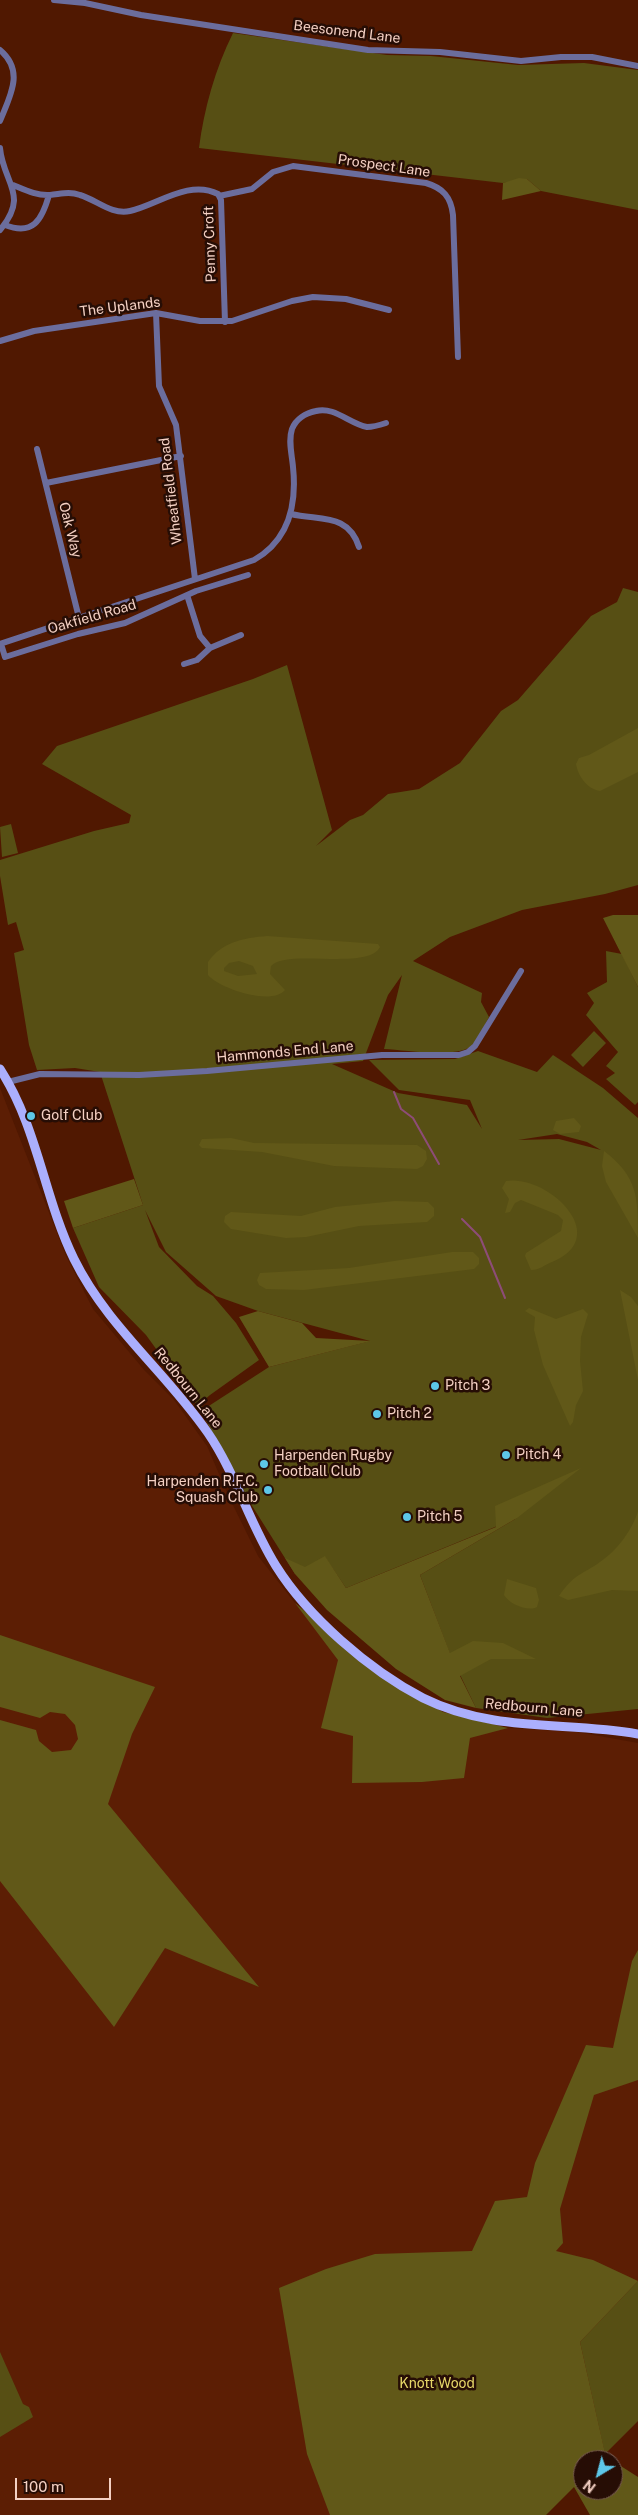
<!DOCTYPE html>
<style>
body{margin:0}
#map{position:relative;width:638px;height:2515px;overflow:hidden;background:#501801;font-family:"Public Sans",sans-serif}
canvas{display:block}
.north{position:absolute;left:573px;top:2450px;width:50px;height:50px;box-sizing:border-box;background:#260d05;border:1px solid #785b51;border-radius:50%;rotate:217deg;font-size:14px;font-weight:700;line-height:20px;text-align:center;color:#f4d0c3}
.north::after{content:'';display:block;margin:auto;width:18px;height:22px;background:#5dc7e8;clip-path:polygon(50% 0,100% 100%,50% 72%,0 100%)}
.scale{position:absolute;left:15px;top:2478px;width:96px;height:22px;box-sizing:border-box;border:2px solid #f4d0c3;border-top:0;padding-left:6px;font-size:15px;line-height:18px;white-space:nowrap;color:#f4d0c3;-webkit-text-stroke:4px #260d05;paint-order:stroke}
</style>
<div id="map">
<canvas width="638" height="2515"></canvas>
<div class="north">N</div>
<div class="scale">100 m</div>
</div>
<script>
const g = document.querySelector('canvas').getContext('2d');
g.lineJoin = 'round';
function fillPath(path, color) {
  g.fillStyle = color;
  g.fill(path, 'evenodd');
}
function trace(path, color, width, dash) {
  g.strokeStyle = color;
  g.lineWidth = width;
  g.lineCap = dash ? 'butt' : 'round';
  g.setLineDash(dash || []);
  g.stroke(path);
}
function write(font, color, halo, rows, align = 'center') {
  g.font = font + ' "Public Sans",sans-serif';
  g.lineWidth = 5;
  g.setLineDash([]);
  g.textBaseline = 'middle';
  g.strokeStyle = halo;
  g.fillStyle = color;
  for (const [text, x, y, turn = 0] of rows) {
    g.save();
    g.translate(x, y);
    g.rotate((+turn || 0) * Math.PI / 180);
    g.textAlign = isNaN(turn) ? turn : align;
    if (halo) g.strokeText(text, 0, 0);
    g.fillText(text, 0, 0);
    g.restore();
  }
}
fillPath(new Path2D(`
 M0 1088 66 1256 93 1309 145 1371 174 1400 207 1446 228 1495 258 1556 295 1603 394 1686 443 1712 508 1728 577 1732 638 1743V2421L599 2460H583L546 2515H0Z`), '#5c1e04');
fillPath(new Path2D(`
 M233 33 387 55 431 56 518 65 584 63 638 70V210L541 191 527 179 503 183 199 148C204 109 215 69 233 33Z
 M623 588 638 592V885L605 894 522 910 450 937 413 961 482 993 481 1002 489 1017C484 1026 479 1040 470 1047 454 1058 404 1050 384 1049L402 975 388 995 363 1061 332 1064 398 1093 467 1105 482 1129 470 1100 399 1090 369 1060 455 1059 478 1051 537 1072 553 1055 603 1088 638 1118V1709L547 1718 476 1708 450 1654 420 1575 517 1518 346 1588 325 1557 295 1574 249 1501 201 1411 269 1367 370 1341 258 1311 216 1296 166 1252 145 1210 159 1247 197 1286 213 1296 236 1323 259 1360 210 1395 203 1401 202 1407 199 1408 146 1335 99 1287 73 1228 143 1205 100 1072 75 1068 37 1070 29 1045 14 953 24 950 16 922 8 925 0 876V860L94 831 129 823 131 815 42 764 57 746 253 679 287 665 332 830 316 846 350 820 363 815 388 794 419 789 460 763 501 711 518 700 591 616 617 602ZM557 1134 587 1142 601 1150 559 1139 518 1140Z
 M11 824 18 853 2 857 0 827Z
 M606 951 622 954 638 987V1102L635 1105 606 1079 615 1073 606 1066 618 1052 586 1015 594 1003 587 993 607 982Z
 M594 1031 606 1043 583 1067 571 1055Z
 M638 2281V2421L605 2454 580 2342Z
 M0 2352 23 2404 29 2407 33 2417 0 2437Z`), '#574f14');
fillPath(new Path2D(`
 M519 178 527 179 541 191 502 200 503 183Z
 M638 728V772L600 791C587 789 578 776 576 764L579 758 589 755Z
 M613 915H638V987L603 918Z
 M267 936 378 944 380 947C368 971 286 948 271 966L270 974 285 990C272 1006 220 989 208 975V962C222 942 243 938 267 936ZM239 961 253 966 257 974 238 976 224 971V968L229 963Z
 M574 1118 581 1126 579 1132 560 1134 553 1130 556 1121Z
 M231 1138 254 1143 417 1145 426 1151 427 1159 423 1166 417 1169 334 1166 262 1152 202 1148 199 1145 202 1139Z
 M604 1151C638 1177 638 1197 638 1238L606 1182 602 1166Z
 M134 1179 143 1205 73 1228 64 1201Z
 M506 1181C548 1174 614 1237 552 1262 544 1265 540 1270 531 1270L525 1256 526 1253 561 1231 563 1220 558 1215 521 1200 515 1203 510 1212 505 1213 509 1199 502 1188Z
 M395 1201 428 1202 434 1208V1216L427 1222 359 1226 306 1237 286 1238 231 1229 224 1222 225 1216 231 1212 301 1216 335 1207Z
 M452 1252H473L479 1258V1264L474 1269 304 1290 266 1289 259 1285 257 1280 260 1273 349 1268Z
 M620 1290 631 1297 638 1306V1380Z
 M529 1308 556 1319 583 1309 588 1314 581 1337 580 1361 583 1391 576 1405 573 1422 570 1426 543 1365 534 1330 535 1317 525 1311Z
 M258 1311 302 1323 316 1338 371 1341 269 1367 239 1317Z
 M581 1468 517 1518 420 1575 450 1653 473 1641 503 1643 536 1659H491L460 1676 476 1708 445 1700 396 1669 327 1610 295 1574 285 1558 305 1567 325 1556 346 1588 496 1527 495 1506Z
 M638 1511V1591L612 1590 568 1600 559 1596C575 1572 585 1574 604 1559 619 1548 633 1528 638 1511Z
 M507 1579 536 1588 539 1600 537 1607C528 1612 509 1604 504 1595Z
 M295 1603 395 1686 443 1712 508 1728 470 1738 464 1778 422 1782 352 1783 353 1736 321 1728 338 1660Z
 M0 1635 155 1687 132 1734 108 1804 259 1987 165 1948 114 2027 0 1881V1720L36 1730 39 1741 52 1752 71 1750 78 1739 75 1725 65 1714 50 1712 40 1718 0 1707Z
 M638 1950V2080L594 2095 560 2209 563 2243 556 2251 593 2260 638 2281 580 2342 605 2453 612 2460H583V2490H613V2461L638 2477V2515H590L574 2487 546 2515H330L307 2454 279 2288 326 2269 375 2254 472 2251 495 2201 527 2197 535 2163 586 2045 613 2048 632 1961Z`), '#615818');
trace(new Path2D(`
 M394 1092 401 1109 413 1118 439 1164
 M462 1219 480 1237 505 1298`), '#8d4c77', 2);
trace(new Path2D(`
 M54 0 85 3 141 15 368 50 440 52 521 61 561 57H592L638 66
 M0 50C25 71 10 96 0 121
 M0 148C3 183 30 195 0 230
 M13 185C25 190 37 196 50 195 61 194 69 191 80 195 97 200 111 215 130 211 157 205 189 179 218 194L221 200 225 322
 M219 196 252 189 273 172 293 166 426 183C443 188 451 197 453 215L458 357
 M5 225C33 236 42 220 49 195
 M156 313 159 386 176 425 195 579
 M0 341 34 331 156 313 200 321H232L292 301 313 297 346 299 389 310
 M37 449 79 618
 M46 483 181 456
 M291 514C321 521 348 513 359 547
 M187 595 200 636 210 648
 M0 644 254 560C289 540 297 505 293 467 292 455 288 441 292 429 296 419 306 413 316 411 334 406 350 424 367 427 373 427 380 425 386 423
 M1 644 5 657 78 634 125 623 196 591 248 575
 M184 664 197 660 210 648 241 635
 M8 1082 40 1074 139 1075 207 1071 382 1055H459L468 1052 475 1046 521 971`), '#6b6d9d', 6);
trace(new Path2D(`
 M0 1069C38 1128 44 1198 74 1259 107 1326 166 1372 208 1433 236 1474 249 1523 276 1566 308 1617 369 1670 423 1698 445 1709 470 1716 494 1720 542 1728 590 1725 638 1734`), '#abaffd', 9);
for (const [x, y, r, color] of [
 [31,1116,5,"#5dc7e8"],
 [435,1386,5,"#5dc7e8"],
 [377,1414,5,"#5dc7e8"],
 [506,1455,5,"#5dc7e8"],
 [264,1464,5,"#5dc7e8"],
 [268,1490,5,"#5dc7e8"],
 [407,1517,5,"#5dc7e8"]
]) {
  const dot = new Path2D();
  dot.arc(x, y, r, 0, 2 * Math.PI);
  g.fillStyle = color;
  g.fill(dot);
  trace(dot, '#260d05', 2);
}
write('14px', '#f4d0c3', '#260d05', [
 ["Beesonend Lane",347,32,7],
 ["Prospect Lane",384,166,8],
 ["Penny Croft",210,244,-92],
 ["The Uplands",120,307,-7],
 ["Wheatfield Road",171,491,-97],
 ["Oak Way",70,530,76],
 ["Oakfield Road",92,617,-16],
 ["Hammonds End Lane",285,1052,-5],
 ["Redbourn Lane",188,1388,51],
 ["Redbourn Lane",534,1708,5]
]);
write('14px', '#f4d0c3', '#260d05', [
 ["Golf Club",41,1116],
 ["Pitch 3",445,1386],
 ["Pitch 2",387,1414],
 ["Pitch 4",516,1455],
 ["Harpenden Rugby",274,1456],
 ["Football Club",274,1472],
 ["Harpenden R.F.C.",258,1482,"right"],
 ["Squash Club",258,1498,"right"],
 ["Pitch 5",417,1517]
], 'left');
write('14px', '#e7d768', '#260d05', [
 ["Knott Wood",437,2384]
]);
</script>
